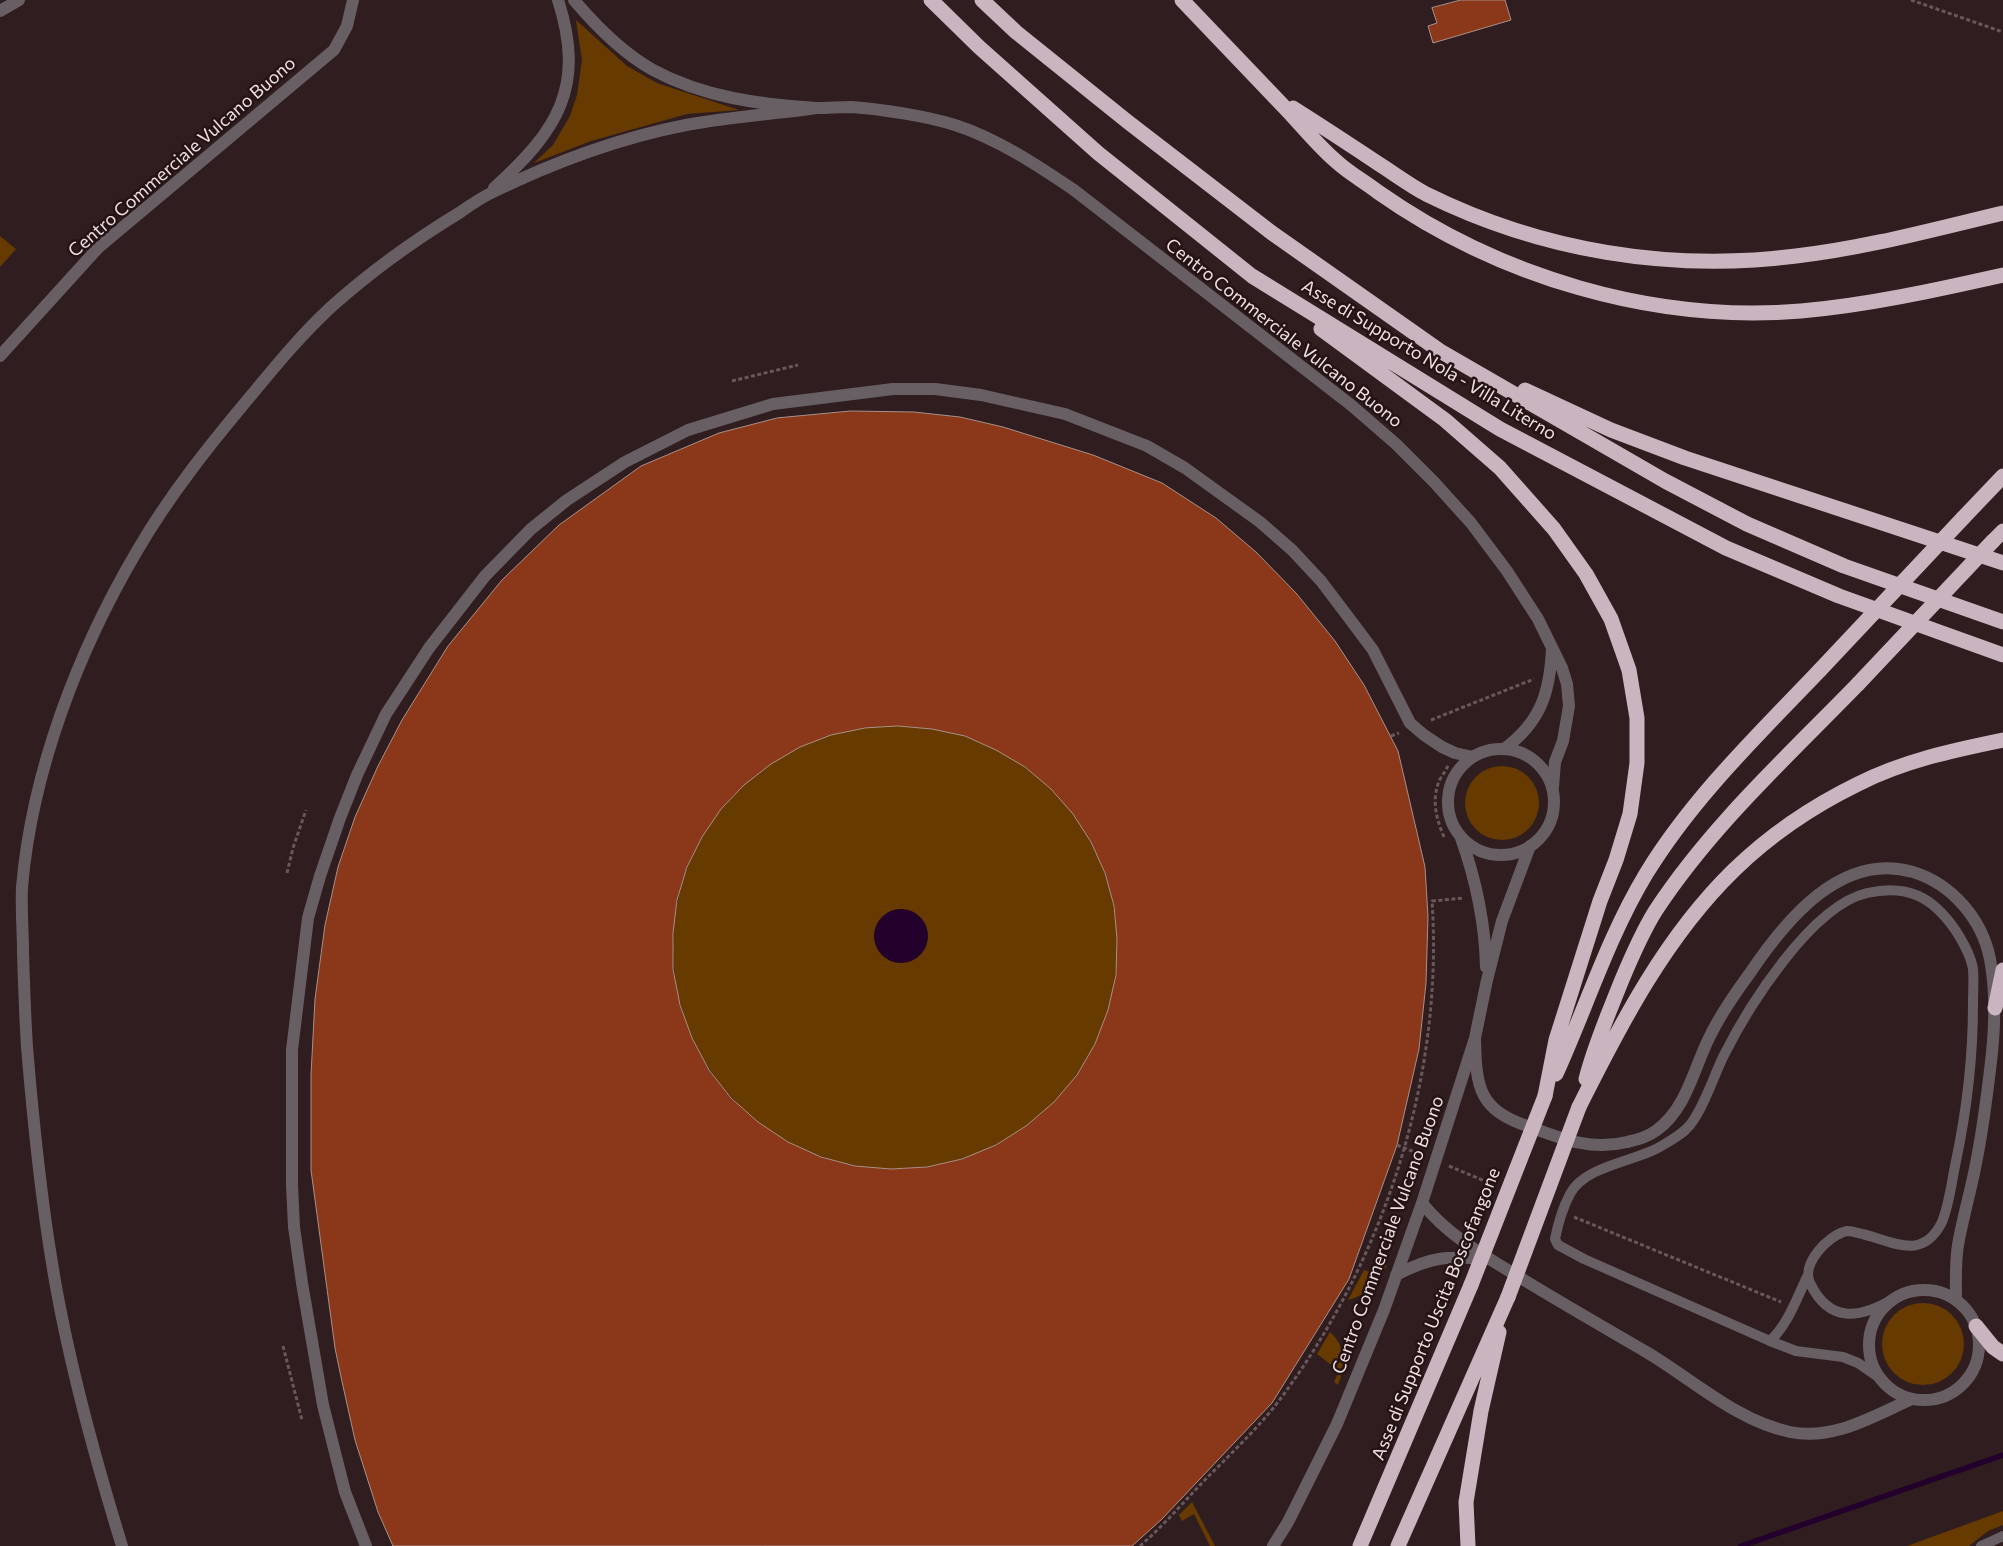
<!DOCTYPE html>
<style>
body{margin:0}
canvas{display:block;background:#2f1d1f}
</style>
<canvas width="2003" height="1546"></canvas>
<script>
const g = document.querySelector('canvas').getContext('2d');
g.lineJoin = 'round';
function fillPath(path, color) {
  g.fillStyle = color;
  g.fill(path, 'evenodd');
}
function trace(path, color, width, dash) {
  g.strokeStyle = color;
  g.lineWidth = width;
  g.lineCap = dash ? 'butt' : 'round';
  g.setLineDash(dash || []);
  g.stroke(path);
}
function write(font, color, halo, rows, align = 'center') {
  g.font = font + ' Commissioner,sans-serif';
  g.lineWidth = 5;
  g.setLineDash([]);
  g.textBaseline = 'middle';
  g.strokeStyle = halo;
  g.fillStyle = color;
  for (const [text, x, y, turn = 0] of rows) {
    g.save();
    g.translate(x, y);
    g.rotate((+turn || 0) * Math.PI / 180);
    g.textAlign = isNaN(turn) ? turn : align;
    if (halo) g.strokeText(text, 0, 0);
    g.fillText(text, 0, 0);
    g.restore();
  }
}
fillPath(new Path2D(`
 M576 20 627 66 657 83 739 110 687 114 591 141 534 163 553 145 570 116 577 95 582 60Z
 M0 236 16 249 0 267Z
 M673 947a222 222 0 1 1 444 0a222 222 0 1 1-444 0Z
 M1465 803a37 37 0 1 1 74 0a37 37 0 1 1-74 0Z
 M1382 1263 1387 1265C1378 1282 1368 1295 1348 1300L1364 1270 1377 1274Z
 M1882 1344a41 41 0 1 1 82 0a41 41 0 1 1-82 0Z
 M1330 1332C1346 1346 1346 1366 1338 1385L1334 1382 1339 1371 1317 1354Z
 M1192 1502 1215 1546H1210L1194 1514 1182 1521 1179 1515Z
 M2003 1511V1525L1988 1531 1969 1546H1907Z`), '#673a00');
fillPath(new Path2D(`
 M874 936a27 27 0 1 1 54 0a27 27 0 1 1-54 0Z`), '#23002c');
trace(new Path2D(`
 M1741 1546 2003 1455`), '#23002c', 5.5);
const building = new Path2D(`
 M1461 0H1505L1511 20 1433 43 1428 26 1437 23 1432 8Z
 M851 411 914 412 960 417 1003 427 1093 455 1162 483 1216 518 1256 552 1296 593 1335 641 1364 685 1398 751 1425 867 1428 917 1426 983 1419 1049 1397 1145 1349 1279 1272 1403 1162 1519 1132 1546H393L378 1512 355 1440 341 1377 335 1348 311 1170V1075L315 999 325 925 338 867 355 817 378 766 402 720 448 646 502 580 559 525 641 466 719 433 777 418ZM898 726 932 729 965 736 996 750 1025 767 1051 789 1073 814 1091 842 1105 873 1114 906 1117 939 1116 975 1108 1010 1095 1044 1077 1075 1054 1102 1026 1126 996 1145 962 1159 927 1167 891 1169 855 1166 821 1157 788 1142 758 1122 731 1098 709 1070 692 1038 680 1005 673 969V933L677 900 687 867 702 837 721 809 744 785 771 764 800 747 831 735 865 728Z`);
fillPath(building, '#8b371a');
trace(building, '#a79189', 1);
trace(new Path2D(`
 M1911 0 2003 32
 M732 381 798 365
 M1431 720 1534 679
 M1391 736 1399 733
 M1444 837C1436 818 1431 799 1440 779 1443 774 1446 771 1448 765
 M287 873 293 848 306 810
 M1397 1145 1422 1155
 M1449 1166 1494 1185
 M1574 1217 1781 1302
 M283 1346 302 1420
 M1140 1546C1162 1527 1181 1505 1201 1484 1228 1456 1258 1429 1281 1398 1385 1258 1444 1075 1432 901L1464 898`), '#69585a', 3, [4, 2.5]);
trace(new Path2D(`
 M1770 1341C1788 1324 1796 1300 1807 1277
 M1880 1378 1858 1363 1843 1357 1796 1351 1770 1341 1584 1259 1558 1245 1555 1239C1558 1224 1563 1207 1570 1194 1584 1167 1630 1162 1656 1149 1668 1142 1681 1136 1690 1125 1704 1107 1713 1078 1723 1057 1748 1007 1811 906 1867 893 1908 884 1933 897 1956 931 1963 942 1971 956 1973 969 1974 980 1973 992 1973 1004 1973 1057 1967 1109 1956 1161 1952 1179 1949 1208 1941 1224 1920 1263 1889 1239 1858 1233 1855 1232 1849 1231 1847 1231 1828 1235 1801 1264 1810 1283 1829 1323 1859 1319 1893 1299
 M1981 1546 2003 1536`), '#685f64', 10);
trace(new Path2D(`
 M574 0C596 26 623 53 653 70 703 97 761 105 817 108 828 108 840 107 851 107 881 109 926 116 955 125 998 139 1037 165 1074 190L1351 405 1396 444 1434 482 1471 523 1507 571 1538 619 1562 668 1567 684 1569 706 1563 741 1555 762 1553 787
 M0 11 19 0
 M494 188C558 130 586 87 558 0
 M0 356 98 248 334 50 347 26 353 0
 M1504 749C1541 722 1550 692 1552 648
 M1448 802a53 53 0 1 1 106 0a53 53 0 1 1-106 0Z
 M1461 838C1476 880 1485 921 1486 967
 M1475 1038C1476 1089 1479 1110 1530 1127 1562 1139 1592 1151 1627 1142 1637 1140 1649 1136 1657 1130 1688 1107 1694 1066 1711 1034 1722 1012 1736 992 1750 973 1785 921 1841 851 1913 872 1952 884 1982 919 1990 959 1996 990 1995 1022 1992 1053 1988 1088 1984 1123 1977 1158 1972 1187 1963 1216 1958 1245 1955 1263 1956 1282 1956 1300
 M1422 1203C1449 1237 1488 1258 1524 1280 1565 1305 1607 1329 1648 1353 1693 1380 1737 1421 1790 1432 1834 1441 1873 1416 1912 1399
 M1396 1275C1432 1256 1448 1256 1487 1259
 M1869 1345a55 55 0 1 1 110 0a55 55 0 1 1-110 0Z
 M122 1546C94 1455 67 1357 52 1263 40 1191 33 1119 27 1047 25 1016 24 985 23 953 23 931 21 909 22 887 32 771 78 651 137 551 170 494 212 442 254 392 278 363 302 334 330 308 370 272 413 241 459 213 469 206 479 199 491 193 552 163 619 138 686 125 729 117 774 114 817 108
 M366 1546 345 1492 323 1405 302 1283 294 1227 292 1185V1050L308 918 320 876 340 818 357 775 386 714 429 648 485 576 531 529 567 500 625 462 688 430 773 404 893 389H935L981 395 1065 414 1147 446 1185 468 1260 522 1292 550 1321 581 1346 614 1373 650 1410 723 1424 735 1442 747 1455 753 1473 757
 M1273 1546 1288 1522 1337 1424 1384 1310 1422 1203 1475 1038 1487 980 1502 921 1530 846`), '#685f64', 12);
trace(new Path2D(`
 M931 0 979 47 1098 153 1252 276 1500 429 1726 548 1839 596 2003 655
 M982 0 1016 32 1128 122 1272 233 1440 351 1665 481 1747 524 1844 566 2003 622
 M1182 0C1217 37 1253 74 1288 111 1304 128 1319 147 1337 162 1349 173 1365 182 1378 192 1499 277 1653 323 1801 311 1869 305 1936 290 2003 275
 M1293 108C1323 127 1352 146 1382 166 1396 175 1411 186 1426 194 1541 251 1669 272 1796 256 1866 248 1935 229 2003 213
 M1321 329 1445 420 1500 468 1554 529 1586 574 1611 619 1629 670 1637 718V763L1630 814 1616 860 1600 901 1556 1040 1545 1096
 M1525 390 1611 430 1685 458 2003 563
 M1963 518 2003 476
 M1993 541 2003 531
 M1995 1008 2003 970
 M1556 1074C1586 1008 1608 937 1646 874 1693 797 1759 734 1820 670
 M1586 1079C1595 1044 1608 1015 1621 982 1631 958 1642 932 1656 910 1711 826 1788 756 1858 684
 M1579 1107C1621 1023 1666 936 1734 870 1770 835 1813 806 1858 784 1903 761 1954 750 2003 740
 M1976 1326 1993 1347 2003 1354
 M1360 1546 1471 1285
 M1398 1546 1508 1297
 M1468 1546 1466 1502 1481 1411 1499 1332`), '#cab4bf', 15);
trace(new Path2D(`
 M1820 670 1963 518
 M1858 684 1993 541
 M1471 1285 1545 1096
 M1508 1297 1579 1107`), '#cab4bf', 15);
write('18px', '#eee1e2', '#251315', [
 ["Centro Commerciale Vulcano Buono",182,157,-41],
 ["Centro Commerciale Vulcano Buono",1284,333,38],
 ["Asse di Supporto Nola - Villa Literno",1429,360,31],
 ["Centro Commerciale Vulcano Buono",1388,1235,-70],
 ["Asse di Supporto Uscita Boscofangone",1436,1314,-68]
]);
</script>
